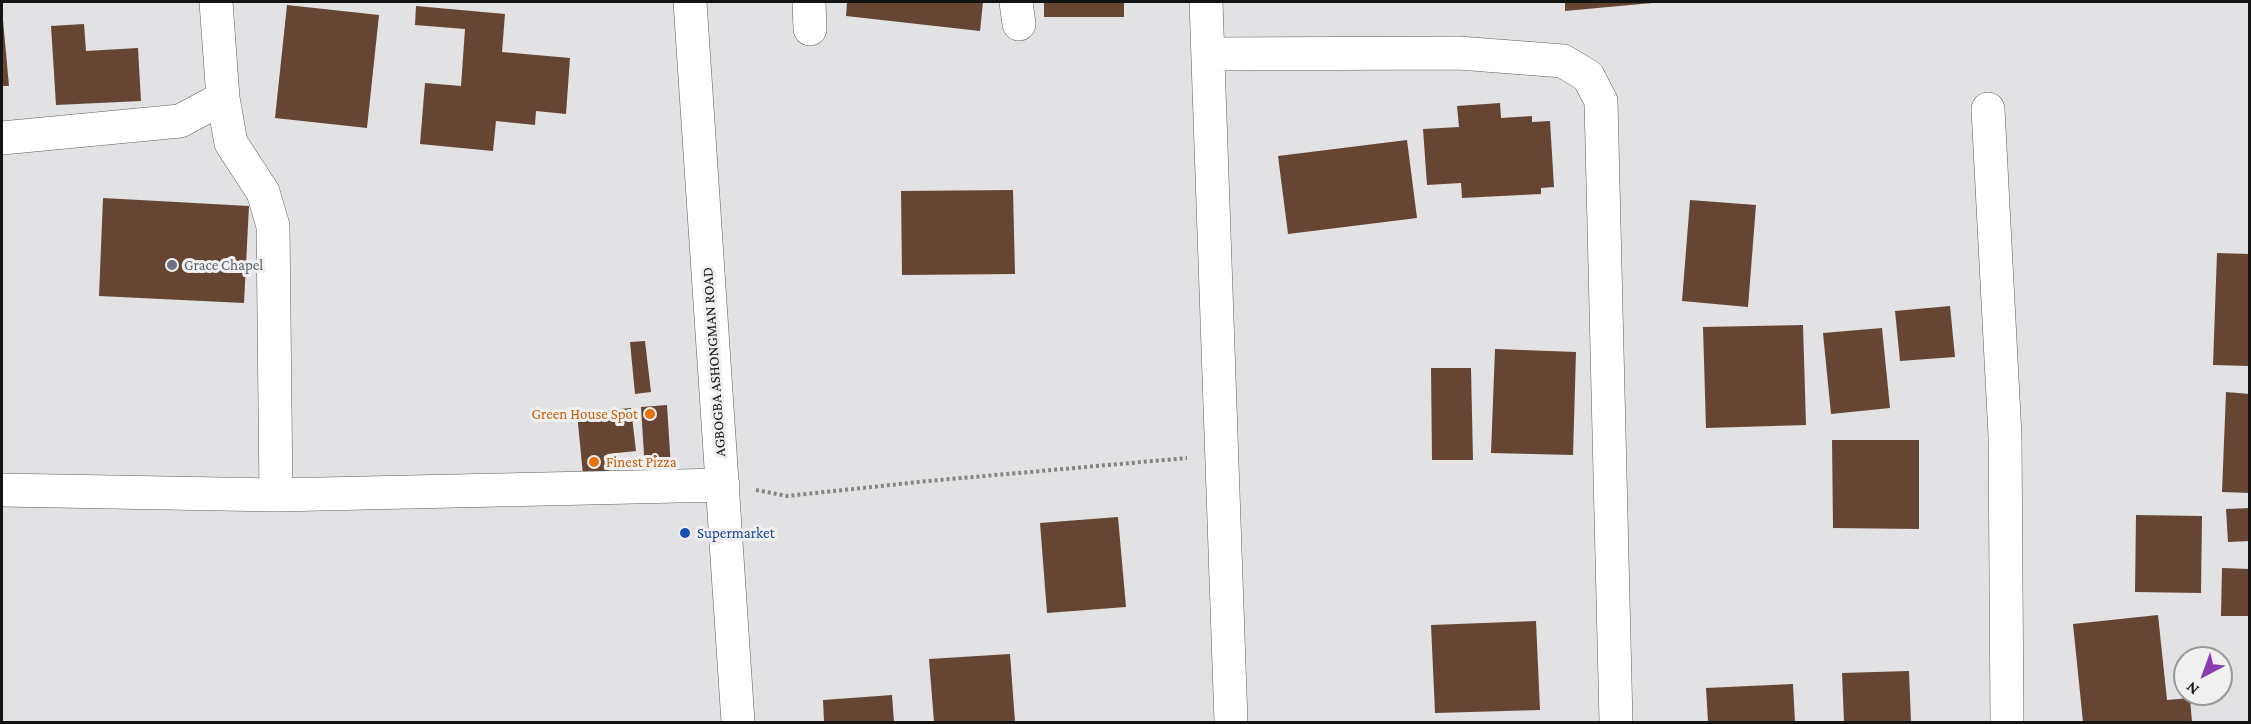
<!DOCTYPE html>
<style>
body{margin:0}
#map{position:relative;width:2251px;height:724px;overflow:hidden;background:#e2e2e4;font-family:"Crimson Pro",serif}
canvas{display:block}
.frame{position:absolute;inset:0;border:3px solid #131313;pointer-events:none}
.north{position:absolute;left:2173px;top:646px;width:60px;height:60px;box-sizing:border-box;background:#f0f0f1;border:2px solid #989898;border-radius:50%;rotate:221deg;font-size:16px;font-weight:700;line-height:24px;text-align:center;color:#131313}
.north::after{content:'';display:block;margin:auto;width:21px;height:27px;background:#8a3fb1;clip-path:polygon(50% 0,100% 100%,50% 72%,0 100%)}
</style>
<div id="map">
<canvas width="2251" height="724"></canvas>
<div class="frame"></div>
<div class="north">N</div>
</div>
<script>
const g = document.querySelector('canvas').getContext('2d');
g.lineJoin = 'round';
function fillPath(path, color) {
  g.fillStyle = color;
  g.fill(path, 'evenodd');
}
function trace(path, color, width, dash) {
  g.strokeStyle = color;
  g.lineWidth = width;
  g.lineCap = dash ? 'butt' : 'round';
  g.setLineDash(dash || []);
  g.stroke(path);
}
function write(font, color, halo, rows, align = 'center') {
  g.font = font + ' "Crimson Pro",serif';
  g.lineWidth = 6;
  g.setLineDash([]);
  g.textBaseline = 'middle';
  g.strokeStyle = halo;
  g.fillStyle = color;
  for (const [text, x, y, turn = 0] of rows) {
    g.save();
    g.translate(x, y);
    g.rotate((+turn || 0) * Math.PI / 180);
    g.textAlign = isNaN(turn) ? turn : align;
    if (halo) g.strokeText(text, 0, 0);
    g.fillText(text, 0, 0);
    g.restore();
  }
}
fillPath(new Path2D(`
 M847 2H983L980 31 846 16Z
 M1044 2H1124V17H1044Z
 M1565 2H1652V3L1565 11Z
 M287 5 379 15 367 128 275 118Z
 M416 6 505 14 502 52 570 58 566 114 536 111 535 125 496 121 493 151 420 144 425 83 461 86 465 29 415 25Z
 M2 20H3L9 86H2Z
 M84 24 86 51 138 48 141 101 56 105 51 26Z
 M1500 103 1501 118 1532 116V122L1550 121 1554 187 1541 188V194L1462 198 1461 183 1427 185 1423 129 1459 127 1457 106Z
 M1407 140 1417 218 1288 234 1278 156Z
 M1013 190 1015 274 902 275 901 191Z
 M103 198 249 206 244 303 99 296Z
 M1690 200 1756 205 1748 307 1682 301Z
 M2217 253 2250 254V366L2213 365Z
 M1950 306 1955 357 1900 361 1895 311Z
 M1803 325 1806 425 1706 428 1703 327Z
 M1882 328 1890 408 1831 414 1823 333Z
 M645 341 651 392 635 394 630 342Z
 M1495 349 1576 352 1573 455 1491 453Z
 M1431 368H1471L1473 460H1432Z
 M2226 392 2250 394V493L2222 492Z
 M667 405 671 468 645 470 641 407Z
 M631 408 636 451 607 454 609 473 583 475 577 413Z
 M1832 440H1919V529L1833 528Z
 M2250 508V541L2228 542 2226 509Z
 M2136 515 2202 516 2201 593 2135 592Z
 M1118 517 1126 607 1047 613 1040 523Z
 M2222 568 2250 569V616H2221Z
 M2158 615 2167 700 2190 698 2192 722H2083L2073 624Z
 M1536 621 1540 710 1435 713 1431 625Z
 M1010 654 1015 722H934L929 659Z
 M1909 671 1911 722H1844L1842 673Z
 M1793 684 1795 722H1708L1706 688Z
 M892 695 894 722H824L823 700Z`), '#664533');
const minor = new Path2D(`
 M216 2 223 98 231 143 263 192 273 226 276 495
 M690 2 738 722
 M809 2 810 29
 M1016 2 1019 24
 M1206 2 1231 722
 M1208 54 1459 53 1563 61 1588 76 1601 101 1616 722
 M1988 109 2005 436 2007 722
 M2 138 180 121 223 98
 M2 490 276 495 723 485`);
trace(minor, '#5e5e5f', 34);
trace(new Path2D(`
 M756 490 787 496 928 481 1187 458`), '#848485', 4, [3, 3]);
trace(minor, '#fff', 33);
for (const [x, y, r, color] of [
 [172,265,6,"#6b7280"],
 [650,414,6,"#e8710a"],
 [594,462,6,"#e8710a"],
 [685,533,6,"#1a4fb4"]
]) {
  const dot = new Path2D();
  dot.arc(x, y, r, 0, 2 * Math.PI);
  g.fillStyle = color;
  g.fill(dot);
  trace(dot, '#f0f0f1', 2);
}
write('15px', '#5b616d', '#f0f0f1', [
 ["Grace Chapel",184,265]
], 'left');
write('15px', '#131313', '#f0f0f1', [
 ["AGBOGBA ASHONGMAN ROAD",714,362,-94]
]);
write('15px', '#c56008', '#f0f0f1', [
 ["Green House Spot",638,414],
 ["Finest Pizza",606,462,"left"]
], 'right');
write('15px', '#164399', '#f0f0f1', [
 ["Supermarket",697,533]
], 'left');
</script>
